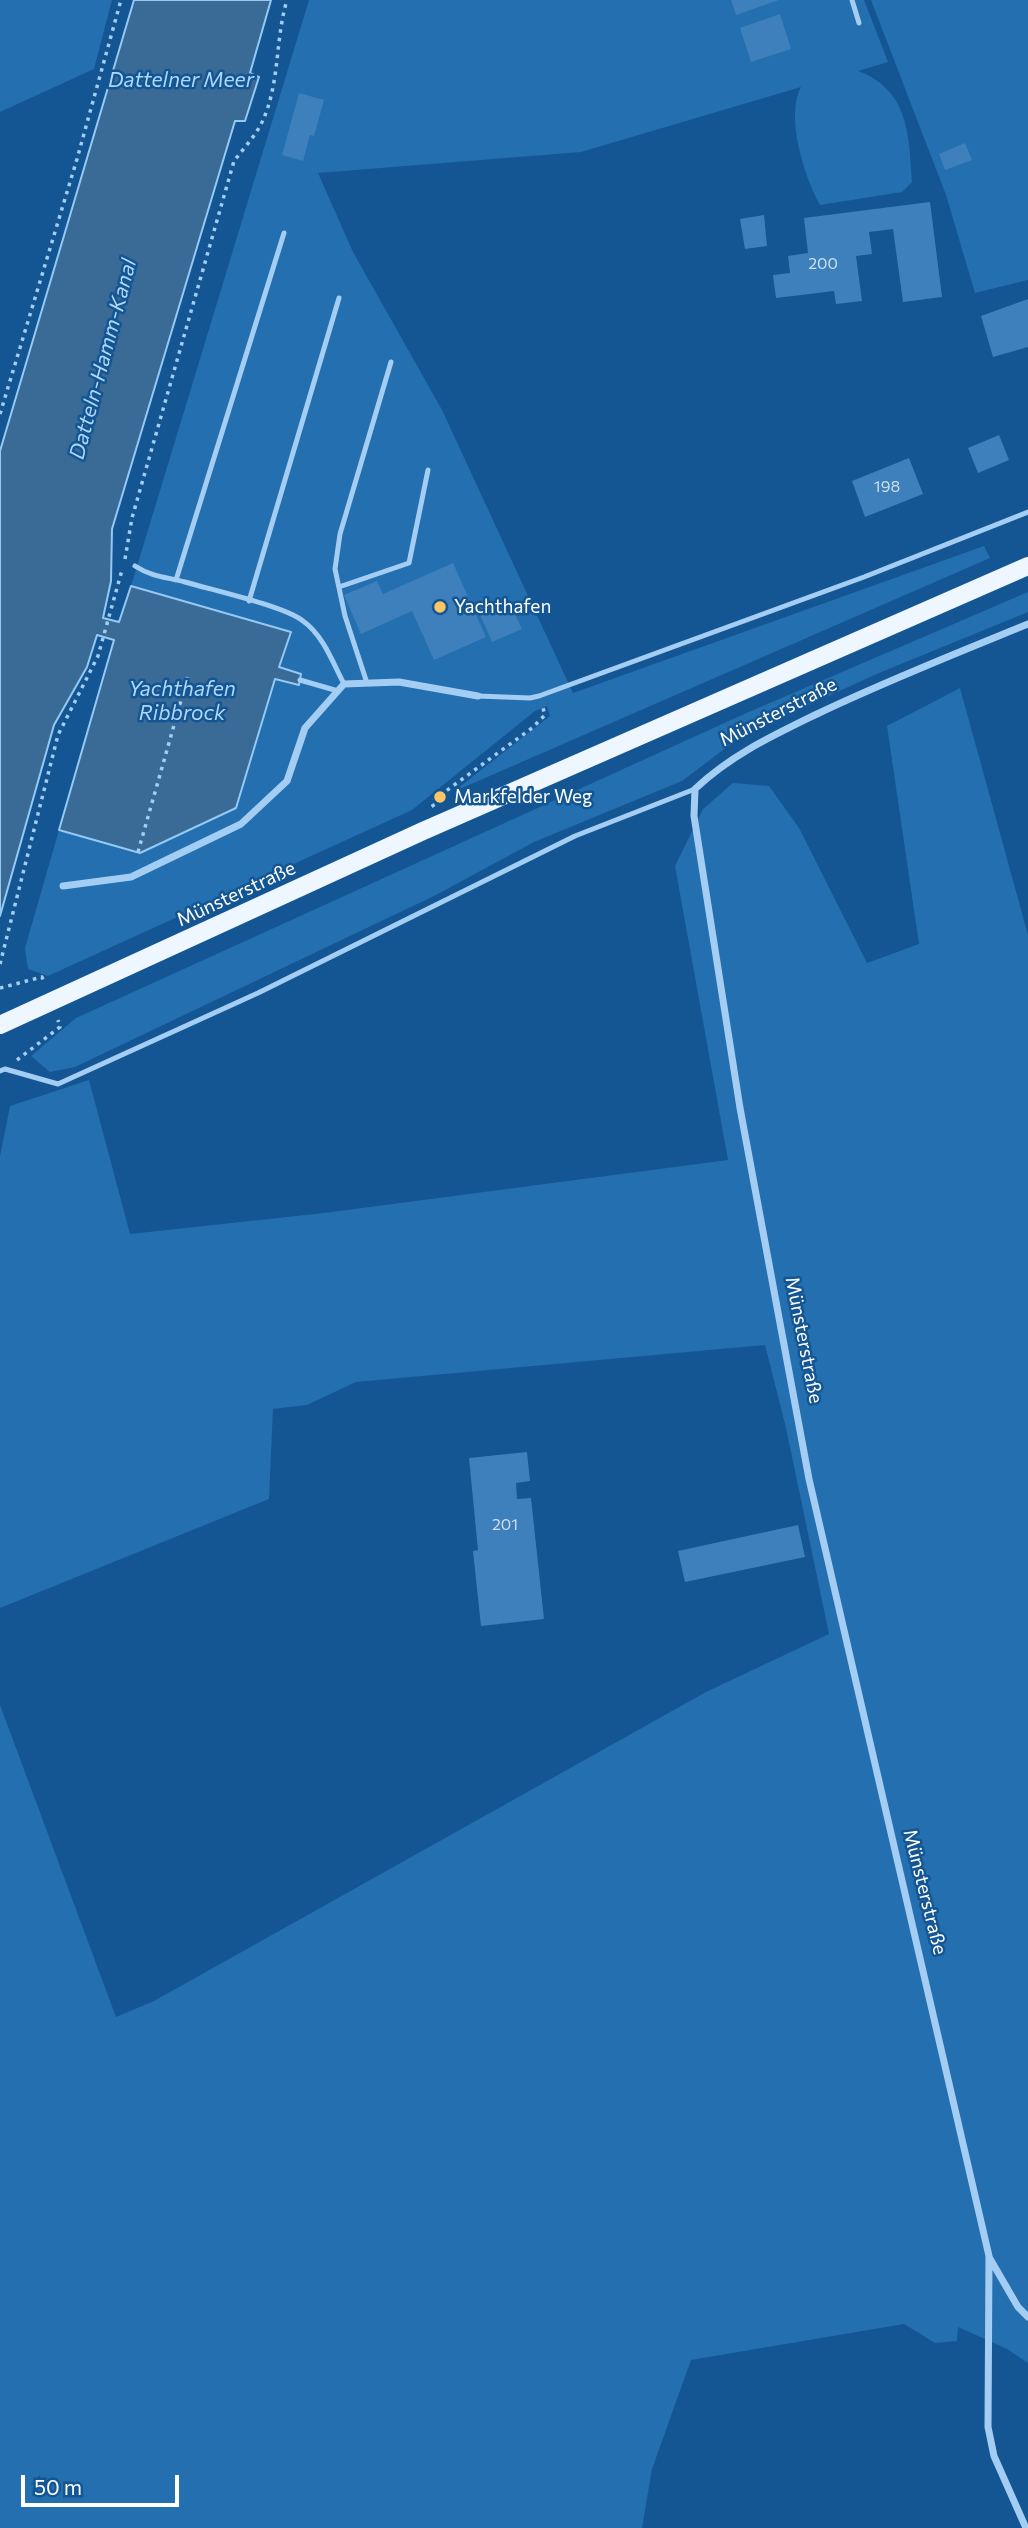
<!DOCTYPE html>
<meta charset="utf-8">
<style>
body{margin:0}
#map{position:relative;width:1028px;height:2528px;overflow:hidden;background:#145693;font-family:Commissioner,sans-serif}
canvas{display:block}
.scale{position:absolute;left:21px;top:2475px;width:158px;height:32px;box-sizing:border-box;border:4px solid #fff;border-top:0;padding-left:9px;font-size:21px;line-height:24px;white-space:nowrap;color:#fff;-webkit-text-stroke:5px #145693;paint-order:stroke}
</style>
<div id="map">
<canvas width="1028" height="2528"></canvas>
<div class="scale">50 m</div>
</div>
<script>
const g = document.querySelector('canvas').getContext('2d');
g.lineJoin = 'round';
function fillPath(path, color) {
  g.fillStyle = color;
  g.fill(path, 'evenodd');
}
function trace(path, color, width, dash) {
  g.strokeStyle = color;
  g.lineWidth = width;
  g.lineCap = dash ? 'butt' : 'round';
  g.setLineDash(dash || []);
  g.stroke(path);
}
function write(font, color, halo, rows, align = 'center') {
  g.font = font + ' Commissioner,sans-serif';
  g.lineWidth = 5;
  g.setLineDash([]);
  g.textBaseline = 'middle';
  g.strokeStyle = halo;
  g.fillStyle = color;
  for (const [text, x, y, turn = 0] of rows) {
    g.save();
    g.translate(x, y);
    g.rotate((+turn || 0) * Math.PI / 180);
    g.textAlign = isNaN(turn) ? turn : align;
    if (halo) g.strokeText(text, 0, 0);
    g.fillText(text, 0, 0);
    g.restore();
  }
}
fillPath(new Path2D(`
 M0 0H112L94 69 0 112Z
 M309 0H864L888 62 858 71C909 90 909 135 912 182L902 192 820 205C804 176 785 116 801 87L581 152 318 173 353 252 442 410 573 693 984 546 990 558 453 792 550 716 547 706 535 711 412 810 48 976 28 969 25 948 59 830 140 853 236 808 275 679 299 684 279 667 291 632 131 586Z
 M871 0H1028V280L975 293 946 195Z
 M1028 592V612L879 673 743 735 682 781 534 842 436 895 75 1067 50 1072 31 1056 76 1018 742 715Z
 M960 688 1028 935V2363L1007 2349 958 2327 957 2341 935 2343 904 2324 691 2360 652 2469 642 2528H0V1705L116 2017 154 2001 706 1692 829 1634 786 1428 765 1345 356 1382 307 1405 273 1409 269 1499 0 1608V1156L10 1106 89 1080 130 1234 324 1213 728 1160 675 866 703 809 733 783 769 786 799 828 867 963 919 944 887 726Z`), '#236fb0');
const water = new Path2D(`
 M134 0H271L250 73 259 77 245 121H235L112 529 111 581 103 618 119 622 131 586 291 632 279 667 301 674 299 685 275 679 236 808 140 853 59 830 114 640 97 635 87 667 54 725 0 916V451Z`);
fillPath(water, '#3a6a96');
trace(water, '#95c9f5', 2);
fillPath(new Path2D(`
 M731 0H779L736 15Z
 M780 14 791 49 751 62 740 28Z
 M299 93 324 100 314 136 310 135 303 161 282 155Z
 M965 143 972 160 945 170 939 154Z
 M930 202 942 297 903 302 893 229 869 232 872 254 856 256 862 301 836 304 834 291 776 298 773 275 790 273 788 256 808 253 804 218Z
 M764 215 767 246 745 249 740 219Z
 M1028 299V347L993 357 981 316Z
 M999 435 1009 460 978 473 968 448Z
 M909 458 923 494 865 517 852 481Z
 M453 563 486 637 434 660 412 611 361 634 344 595 377 581 383 594Z
 M507 597 522 629 492 642 478 610Z
 M527 1452 530 1481 516 1483 517 1499 531 1498 544 1619 481 1626 473 1551 478 1550 469 1458Z
 M798 1525 805 1557 685 1582 678 1551Z`), '#3d80bb');
trace(new Path2D(`
 M0 414 77 159 121 0
 M125 559 132 518 234 161C244 148 257 134 263 120 280 82 275 40 287 0
 M434 807 431 802 532 728 545 715 543 708
 M138 852 188 676
 M0 964 58 735 98 656 122 570
 M0 988 42 977 44 983
 M17 1060 60 1027 58 1020`), '#a3cdf2', 3.5, [3.5, 5]);
trace(new Path2D(`
 M852 0 859 23
 M135 566C152 577 166 577 185 582 212 590 284 606 303 621 323 635 333 663 344 684
 M176 580 284 233
 M339 587 409 563 428 470
 M249 601 339 298
 M300 680 338 691
 M367 683 345 616 335 569 340 534 391 362
 M478 696 530 698 539 696 864 577 1028 512
 M0 1071 5 1069 58 1084 258 993 575 836 695 789`), '#a3cdf2', 5);
trace(new Path2D(`
 M63 886 131 877 241 824 287 781 305 728 344 684 399 682 478 696
 M989 2257 1018 2307 1028 2317
 M1026 2528 994 2456 988 2427 989 2256 809 1479 740 1108 694 816 695 789C731 755 772 736 817 714 886 681 957 653 1028 624`), '#a3cdf2', 7);
trace(new Path2D(`
 M0 1025 423 831 1028 566`), '#eef6ff', 18);
for (const [x, y, r, color] of [
 [440,607,7,"#ffc564"],
 [440,797,7,"#ffc564"]
]) {
  const dot = new Path2D();
  dot.arc(x, y, r, 0, 2 * Math.PI);
  g.fillStyle = color;
  g.fill(dot);
  trace(dot, '#145693', 2.5);
}
write('16px', '#cedfee', null, [
 ["200",823,264],
 ["198",887,487],
 ["201",505,1525]
]);
write('19px', '#fff', '#145693', [
 ["Yachthafen",454,607],
 ["Markfelder Weg",454,797]
], 'left');
write('19px', '#fff', '#145693', [
 ["Münsterstraße",778,712,-27],
 ["Münsterstraße",236,894,-25],
 ["Münsterstraße",804,1340,79],
 ["Münsterstraße",925,1892,76]
]);
write('italic 21px', '#afd7f8', '#145693', [
 ["Dattelner Meer",181,80],
 ["Datteln-Hamm-Kanal",103,359,-75],
 ["Yachthafen",182,689],
 ["Ribbrock",182,713]
]);
</script>
